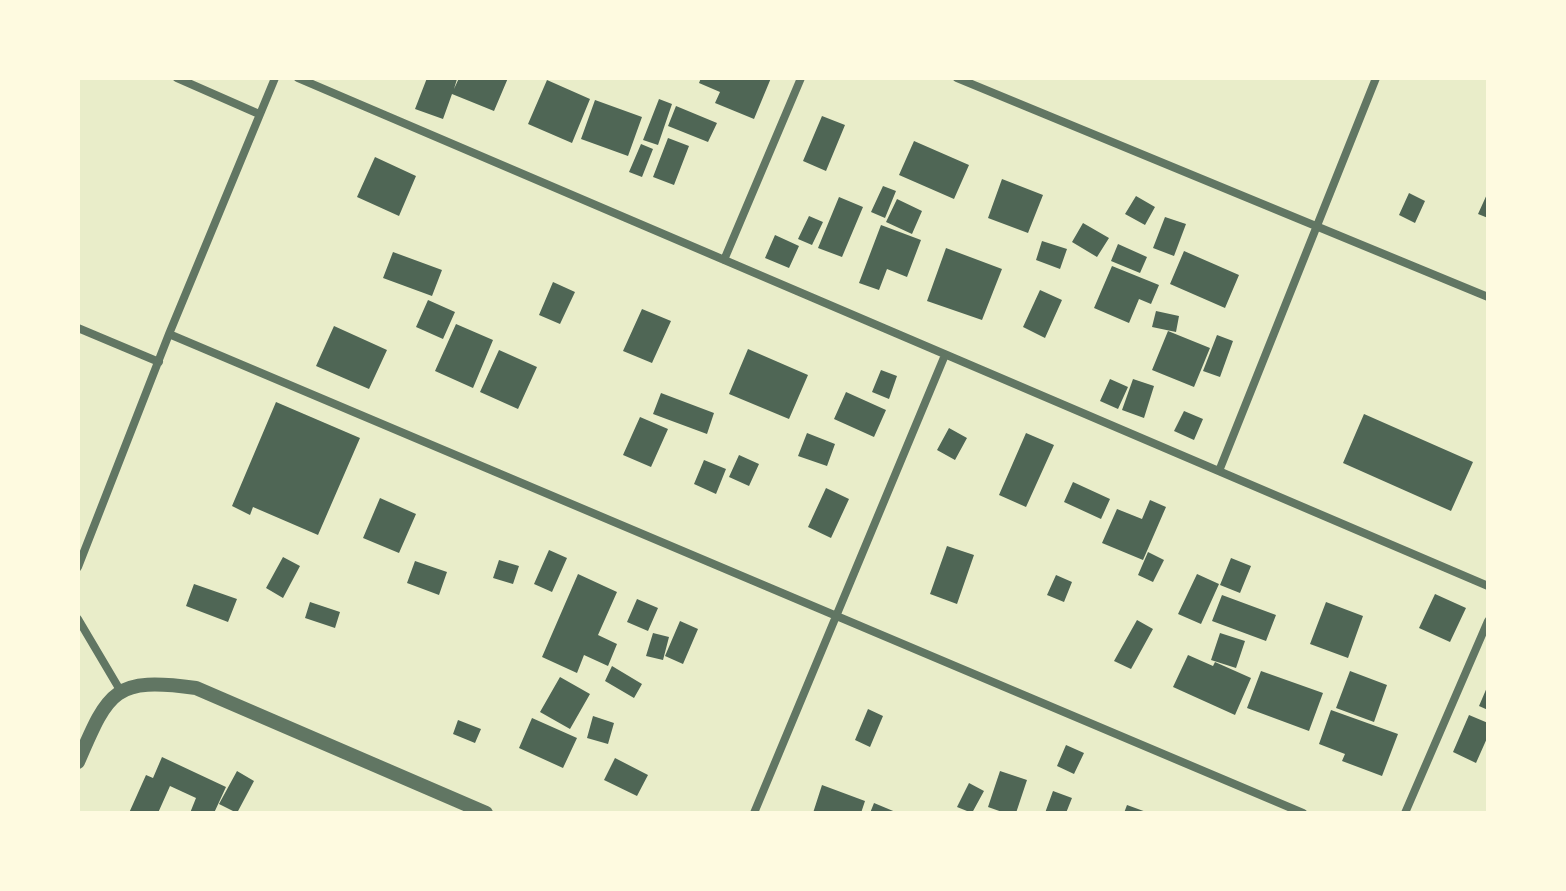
<!DOCTYPE html>
<style>
body{margin:0}
#map{position:relative;width:1566px;height:891px;overflow:hidden;background:#e9edc9;font-family:"Zilla Slab",serif}
canvas{display:block}
.frame{position:absolute;inset:0;border:80px solid #fefae0;pointer-events:none}
</style>
<div id="map">
<canvas width="1566" height="891"></canvas>
<div class="frame"></div>
</div>
<script>
const g = document.querySelector('canvas').getContext('2d');
g.lineJoin = 'round';
function fillPath(path, color) {
  g.fillStyle = color;
  g.fill(path, 'evenodd');
}
function trace(path, color, width, dash) {
  g.strokeStyle = color;
  g.lineWidth = width;
  g.lineCap = dash ? 'butt' : 'round';
  g.setLineDash(dash || []);
  g.stroke(path);
}
fillPath(new Path2D(`
 M427 78 457 79 454 89 459 78H508L494 111 452 94 443 119 415 109Z
 M701 78H771L754 119 715 103 720 92 699 83Z
 M547 80 590 99 572 143 528 124Z
 M659 99 672 104 658 145 643 140Z
 M595 100 642 117 628 156 581 139Z
 M676 106 717 123 708 142 668 126Z
 M822 116 845 125 826 171 803 161Z
 M668 138 689 146 674 185 653 177Z
 M914 141 969 165 954 199 899 175Z
 M641 144 653 149 642 177 629 172Z
 M375 157 416 176 399 216 357 197Z
 M1002 179 1043 195 1028 233 988 218Z
 M883 186 896 191 885 218 871 212Z
 M1488 192V218L1478 214Z
 M1409 193 1425 201 1415 223 1399 215Z
 M1136 196 1155 207 1145 225 1125 214Z
 M839 197 863 207 842 257 818 248Z
 M897 199 922 211 912 234 886 222Z
 M809 216 823 222 812 245 798 239Z
 M1165 217 1186 224 1174 256 1153 248Z
 M1083 223 1109 238 1097 257 1072 242Z
 M881 225 921 240 907 277 887 269 879 290 859 283Z
 M775 235 799 246 789 268 765 258Z
 M1042 241 1067 249 1060 269 1036 260Z
 M1118 244 1147 257 1140 273 1111 261Z
 M946 248 1002 269 982 320 927 301Z
 M1184 251 1239 275 1225 308 1170 284Z
 M393 252 442 270 432 296 383 278Z
 M1112 266 1159 285 1151 304 1139 299 1129 323 1094 308Z
 M553 282 575 292 560 324 539 315Z
 M1040 290 1062 300 1045 338 1023 327Z
 M428 300 455 312 443 339 416 327Z
 M642 309 671 321 652 363 623 351Z
 M1156 311 1179 316 1176 332 1152 327Z
 M456 324 493 340 473 388 435 371Z
 M334 326 387 350 369 389 316 366Z
 M1168 331 1210 348 1194 387 1152 370Z
 M1217 335 1233 341 1220 377 1203 371Z
 M748 349 808 375 789 419 729 394Z
 M499 350 537 367 518 409 480 392Z
 M881 370 897 376 889 399 872 392Z
 M1110 379 1128 387 1118 409 1100 401Z
 M1133 379 1154 386 1144 418 1122 410Z
 M846 392 886 410 874 437 834 419Z
 M661 393 714 413 707 434 653 414Z
 M276 402 360 438 318 535 253 507 250 515 232 506Z
 M1184 411 1203 419 1194 440 1174 431Z
 M1364 414 1473 462 1451 511 1343 463Z
 M640 417 668 429 651 467 623 455Z
 M949 428 967 438 955 460 937 450Z
 M807 433 835 444 827 466 798 456Z
 M1026 433 1054 445 1026 507 999 495Z
 M739 455 759 464 749 486 729 477Z
 M704 460 726 469 716 494 694 484Z
 M1073 482 1110 499 1101 519 1064 502Z
 M826 488 849 499 831 538 808 527Z
 M380 498 416 514 399 553 363 538Z
 M1150 500 1166 507 1143 560 1102 543 1117 509 1142 519Z
 M947 546 974 555 957 604 930 594Z
 M549 550 567 558 552 592 534 584Z
 M1148 552 1164 560 1153 582 1138 575Z
 M283 557 300 566 283 598 266 588Z
 M1231 558 1251 566 1240 593 1220 585Z
 M499 560 519 566 513 584 493 578Z
 M415 561 447 572 439 595 407 583Z
 M578 574 617 592 598 635 617 644 608 666 584 655 577 673 542 657Z
 M1197 574 1219 584 1201 624 1178 614Z
 M1056 575 1072 582 1064 602 1047 595Z
 M194 584 237 599 228 622 186 606Z
 M1435 594 1466 608 1450 642 1419 628Z
 M1222 595 1276 615 1266 641 1212 621Z
 M637 599 658 608 648 631 627 622Z
 M310 602 340 612 335 628 305 618Z
 M1326 602 1363 616 1348 658 1310 644Z
 M1137 620 1153 629 1131 669 1114 661Z
 M680 621 698 629 683 664 665 656Z
 M653 633 669 637 663 660 646 656Z
 M1220 633 1245 641 1236 668 1211 660Z
 M1188 655 1213 666 1215 662 1251 678 1235 715 1173 687Z
 M612 666 642 684 634 698 605 681Z
 M1261 671 1323 693 1309 731 1247 708Z
 M1350 671 1387 685 1374 722 1336 708Z
 M560 677 590 694 570 729 540 712Z
 M1488 685V710L1479 706Z
 M868 709 883 716 870 747 855 740Z
 M1331 710 1398 734 1382 776 1342 761 1345 754 1319 744Z
 M1469 715 1488 723V736L1476 763 1453 752Z
 M593 716 614 723 608 744 587 738Z
 M532 718 577 738 563 768 519 748Z
 M458 720 481 729 475 743 453 734Z
 M1066 745 1084 753 1074 774 1057 766Z
 M162 757 226 787 214 813H190L196 798 170 786 158 813H129L146 775 153 778Z
 M615 758 648 775 637 796 604 780Z
 M237 771 254 781 237 813 219 804Z
 M1000 771 1027 780 1016 813H1005L988 807Z
 M969 783 984 791 972 813 957 807Z
 M822 785 865 801 861 813H813Z
 M1053 791 1072 798 1066 813H1045Z
 M874 803 898 813H870Z
 M1127 805 1149 813H1124Z`), '#4f6655');
trace(new Path2D(`
 M177 78 259 114
 M298 78 1488 586
 M957 78 1488 297
 M724 260 801 78
 M78 328 159 362
 M169 334 1303 813
 M1219 471 1376 78
 M78 567 169 334 275 78
 M78 619 120 690
 M754 813 945 355
 M1405 813 1488 621`), '#617663', 8);
trace(new Path2D(`
 M78 762C109 690 114 677 196 688L486 813`), '#617663', 14);
</script>
